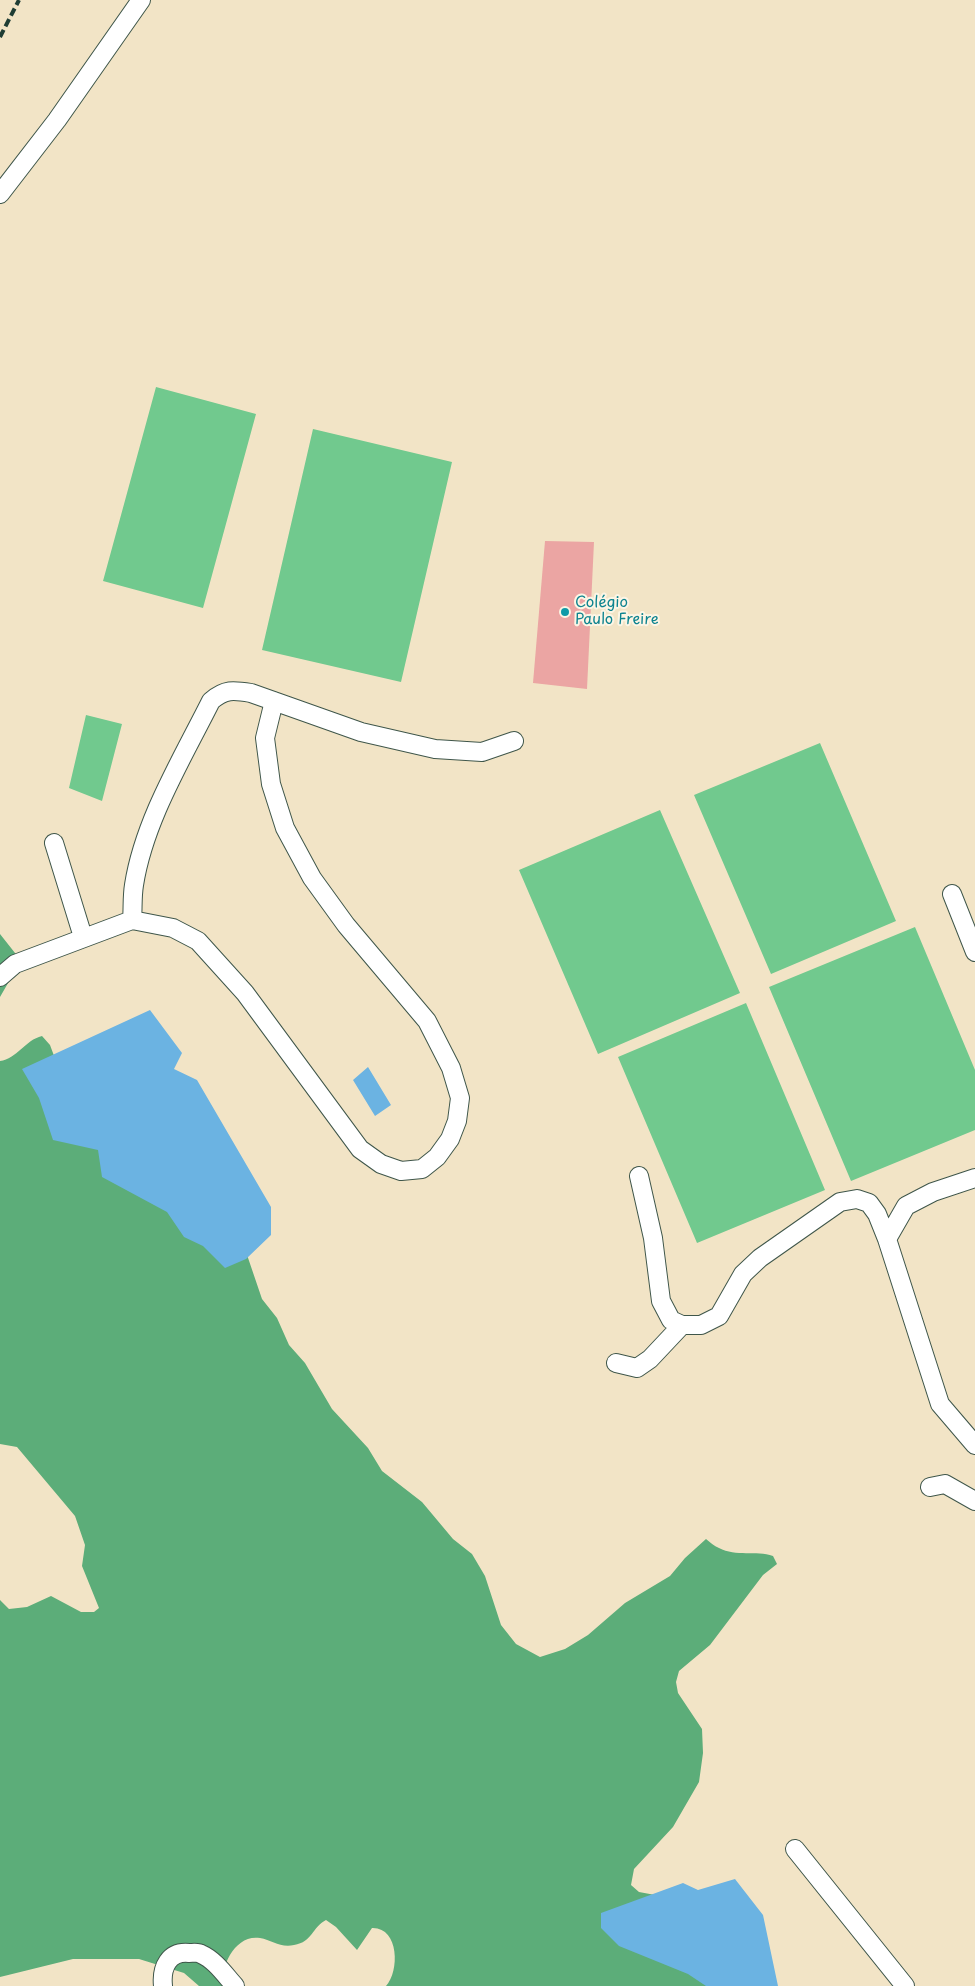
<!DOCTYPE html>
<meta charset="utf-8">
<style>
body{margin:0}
canvas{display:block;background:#f2e4c6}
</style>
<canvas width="975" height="1986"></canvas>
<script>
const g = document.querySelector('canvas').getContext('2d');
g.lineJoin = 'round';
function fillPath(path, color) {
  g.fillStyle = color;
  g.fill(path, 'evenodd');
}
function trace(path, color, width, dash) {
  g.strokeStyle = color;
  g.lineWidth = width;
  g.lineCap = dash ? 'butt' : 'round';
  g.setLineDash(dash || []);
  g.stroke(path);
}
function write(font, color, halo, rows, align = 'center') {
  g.font = font + ' "Playpen Sans",sans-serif';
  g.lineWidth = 4;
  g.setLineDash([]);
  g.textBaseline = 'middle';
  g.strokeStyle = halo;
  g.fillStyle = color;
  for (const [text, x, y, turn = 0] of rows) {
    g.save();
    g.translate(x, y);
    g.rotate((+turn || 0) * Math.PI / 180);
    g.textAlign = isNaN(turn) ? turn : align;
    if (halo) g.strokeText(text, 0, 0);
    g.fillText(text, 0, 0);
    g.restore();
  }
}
fillPath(new Path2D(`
 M156 387 256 414 203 608 103 581Z
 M313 429 452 462 401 682 262 650Z
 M86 715 122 724 102 801 69 788Z
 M820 743 896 921 771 974 694 795Z
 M660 810 740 993 598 1054 519 870Z
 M915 927 975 1070V1130L851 1181 769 987Z
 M746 1003 825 1190 697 1243 618 1057Z`), '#71c98e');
fillPath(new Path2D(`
 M0 934 15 953 19 964 0 997Z
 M42 1036 50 1045 63 1080 245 1249 262 1299 277 1318 289 1345 305 1363 332 1409 368 1448 382 1471 422 1502 453 1539 472 1554 485 1576 501 1625 516 1644 540 1657 565 1649 588 1635 625 1603 670 1576 685 1558 706 1539C710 1542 714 1546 719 1548 736 1557 756 1550 773 1556L777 1564 763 1575 710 1645 679 1671 676 1682 678 1693 702 1729 703 1753 699 1782 673 1827 634 1869 631 1885 639 1892 666 1897 764 1986H386C400 1971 399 1927 372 1928L357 1950 336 1927 326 1920C312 1927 313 1942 294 1945 280 1948 272 1940 260 1938 235 1934 221 1966 222 1986H199L184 1973 139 1959H73L0 1977V1600L9 1609 27 1607 51 1596 81 1612H94L99 1608 82 1566 85 1545 75 1516 17 1447 0 1444V1061C17 1059 25 1040 42 1036Z`), '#5cad79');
fillPath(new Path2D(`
 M150 1010 182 1053 174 1069 197 1080 271 1207V1235L246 1259 225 1268 203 1246 184 1237 167 1212 102 1177 98 1150 53 1140 39 1098 22 1069Z
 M368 1067 391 1105 375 1116 353 1080Z
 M735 1879 763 1915 778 1986H706L688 1974 619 1946 601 1928V1913L683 1883 698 1890Z`), '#6bb3e2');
fillPath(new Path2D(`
 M545 541 594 542 587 689 533 683Z`), '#eba5a3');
const minor = new Path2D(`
 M0 194 57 120 141 0
 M54 843 83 937
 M952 894 975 952
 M132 920 173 928 198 941 245 993 360 1149 381 1164 401 1171 422 1169 437 1157 450 1139 457 1121 460 1098 451 1068 427 1021 346 925 312 878 285 828 271 784 265 738 274 701
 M0 977 15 964 132 920C133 909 132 897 134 885 144 821 182 759 211 701 225 689 233 690 251 693L361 732 435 749 482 752 514 741
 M639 1176 653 1238 661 1301 671 1320 682 1325H701L719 1316 743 1274 760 1258 840 1202 857 1199 869 1203 877 1214 887 1239 940 1404 975 1445
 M887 1239 906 1206 933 1192 975 1178
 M616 1363 637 1368 650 1359 682 1325
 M930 1487 945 1484 975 1501
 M795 1849 905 1986
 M163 1986C161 1967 169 1951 189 1953 193 1953 198 1952 201 1954 215 1960 225 1975 235 1986`);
trace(minor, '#3f564a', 20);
trace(minor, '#fff', 18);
trace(new Path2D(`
 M0 37 19 0`), '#1f3d34', 4, [8, 4]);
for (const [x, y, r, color] of [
 [565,612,5,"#0f9aa8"]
]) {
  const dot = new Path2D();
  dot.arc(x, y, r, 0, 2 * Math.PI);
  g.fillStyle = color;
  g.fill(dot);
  trace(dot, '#fcf5e5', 2);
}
write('15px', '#0d838f', '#fcf5e5', [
 ["Colégio",575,603],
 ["Paulo Freire",575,620]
], 'left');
</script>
